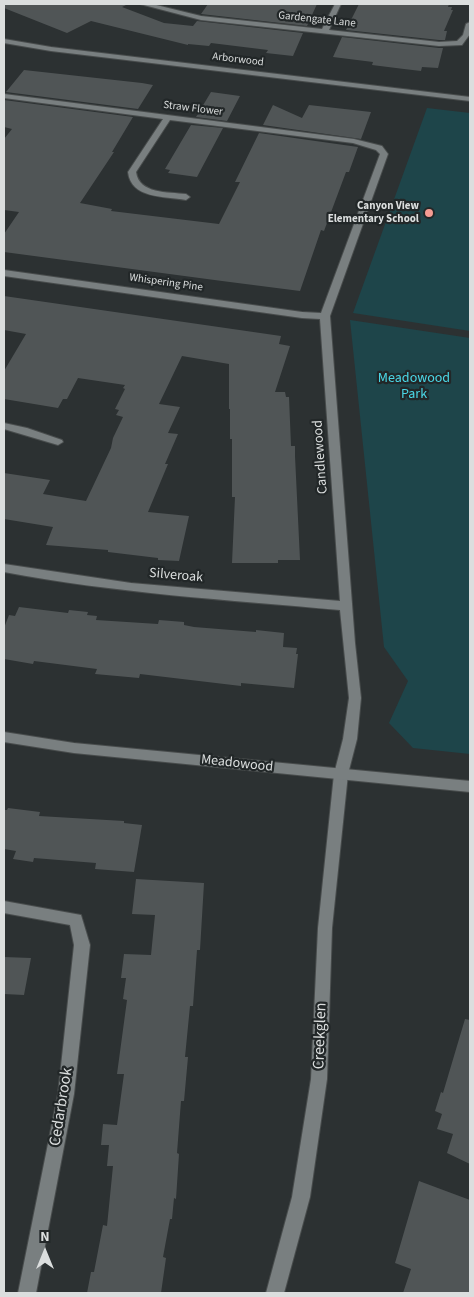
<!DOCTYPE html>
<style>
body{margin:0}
#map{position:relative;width:474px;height:1297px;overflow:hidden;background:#2c3132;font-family:"Source Sans 3",sans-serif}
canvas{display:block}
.frame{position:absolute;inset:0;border:5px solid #dbdede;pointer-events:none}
.north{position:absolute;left:20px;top:1227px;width:50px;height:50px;-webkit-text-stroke:4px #222728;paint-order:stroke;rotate:0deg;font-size:14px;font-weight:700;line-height:20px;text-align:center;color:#dbdede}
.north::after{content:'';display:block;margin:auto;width:18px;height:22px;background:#dbdede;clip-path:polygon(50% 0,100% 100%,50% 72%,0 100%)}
</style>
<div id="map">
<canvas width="474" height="1297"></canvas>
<div class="frame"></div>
<div class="north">N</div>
</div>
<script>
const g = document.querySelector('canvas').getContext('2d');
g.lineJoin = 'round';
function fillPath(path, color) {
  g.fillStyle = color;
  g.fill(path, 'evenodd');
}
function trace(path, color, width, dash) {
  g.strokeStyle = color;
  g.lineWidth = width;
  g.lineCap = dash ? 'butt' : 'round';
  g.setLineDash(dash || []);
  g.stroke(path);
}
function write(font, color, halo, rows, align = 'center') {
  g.font = font + ' "Source Sans 3",sans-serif';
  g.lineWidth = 4.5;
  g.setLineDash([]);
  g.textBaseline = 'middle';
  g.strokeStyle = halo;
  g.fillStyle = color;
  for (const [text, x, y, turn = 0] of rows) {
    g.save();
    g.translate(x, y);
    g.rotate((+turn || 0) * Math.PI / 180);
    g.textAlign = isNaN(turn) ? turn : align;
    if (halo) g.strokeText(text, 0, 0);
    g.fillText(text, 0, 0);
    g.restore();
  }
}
fillPath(new Path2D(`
 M427 108 470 113V331L353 313Z
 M350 320 470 338V754L413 748 389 723 408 681 384 647Z`), '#1e454a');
fillPath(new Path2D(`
 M4 4H128L122 7 164 23 193 26 197 21 303 33 293 56 266 53 268 50 211 43 209 46 188 44V45L91 21 67 33 4 8Z
 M208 4H317L307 26 201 14Z
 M359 4H449L448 7H452L451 10H453L444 31H447L445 40H439L346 30Z
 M342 37 439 48H443L438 68 422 67 421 71 404 69 372 65 373 62 333 57Z
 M24 70 142 83 153 85 138 109 6 92Z
 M211 92 240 96 227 121 196 117Z
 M4 100 133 117 112 152H114L80 203 112 209 111 211 219 224 240 182H235L259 133 358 147 349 172H346L324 231 321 230 300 291 222 281 4 252V234L19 212 4 210V139L12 129 4 127Z
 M273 105 302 118 309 105 371 112 361 139 263 125Z
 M191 125 223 128 197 177 168 173 170 170 165 169Z
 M4 296 281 336 279 344 290 346 275 392H285L286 397H289L291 446H295V456L300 560H278V563H232L235 497H232V439H230V409H229V364L182 356 159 404 180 407 168 433 178 434 165 464H168L148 512 189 516 179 561 158 560V558L108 552V550L46 545 53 527 4 519V473L50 480 43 494 86 501 111 448 113 438 123 417 116 415 119 410 115 409 125 389 123 388 125 385 78 378 67 399H63L58 408 4 399V371L26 334 4 330Z
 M19 607 68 613 69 610 88 612 87 615 97 616 96 620 158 624 159 620 184 622V625L194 627 256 632V630L284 633 283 647 297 648 296 654H298L294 688 241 683V686L140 674 139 678 95 674 97 669 34 661 33 664 4 659V628L9 615 15 616Z
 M8 808 40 812 39 816 124 821V823L142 825 134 872 95 869 96 863 34 858 33 862 13 859 16 851 4 849V810H7Z
 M136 879 204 883 200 950H197L193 1006H190L185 1057H188L184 1101H181L177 1153 179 1154 176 1199 174 1198 172 1219H170L163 1257 166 1258 161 1293H87L91 1272H94L103 1225 107 1226 113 1166H107L109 1145H101L103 1124 117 1125 124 1074H117L127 1000 123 999 126 978H121L124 954 151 955 155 915 132 914Z
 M4 957 31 958 24 995 4 994Z
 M465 1019 470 1020V1164L447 1153 453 1134 437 1129 442 1114 435 1111 441 1092 443 1093Z
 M419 1181 470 1200V1293H403L411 1269 395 1263Z`), '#505556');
const street = new Path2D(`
 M140 4H152L201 16 322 29 335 4H341L329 30 439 42 457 41 463 35 466 24 470 22V34L462 45 439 46 201 20Z
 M4 94 354 139 382 146 388 154 330 316 355 643 361 698 357 739 348 774 332 928 327 1079 310 1197 284 1293H266L292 1197 311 1079 318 928 334 774 343 739 349 698 340 610C228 600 115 593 4 572V564L131 583 340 601 320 319 302 318 4 276V270L302 312 321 313 380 154 376 150 353 143 170 120 136 172C139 194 168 192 186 194L190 197 186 200C164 196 131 199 128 172L163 119 4 98Z
 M4 423 27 428 62 440 63 442 58 445 4 429Z
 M4 901 81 915 90 945 74 1094 36 1293H18L58 1094 74 945 70 925 4 913Z`);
const secondary = new Path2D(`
 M4 39 51 47 470 97V101L51 51 4 43Z
 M4 732 74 743 470 781V792L74 753 4 742Z`);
trace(street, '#484c4c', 2);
trace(secondary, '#484c4c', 2);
fillPath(street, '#797f80');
fillPath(secondary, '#797f80');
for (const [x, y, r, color] of [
 [429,213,5,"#f59c93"]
]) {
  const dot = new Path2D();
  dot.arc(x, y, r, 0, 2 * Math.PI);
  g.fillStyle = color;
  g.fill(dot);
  trace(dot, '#222728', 2);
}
write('11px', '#dbdede', '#222728', [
 ["Gardengate Lane",317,20,6],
 ["Arborwood",238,60,7],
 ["Straw Flower",193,109,7],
 ["Whispering Pine",166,283,8]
]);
write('bold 11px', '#dbdede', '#222728', [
 ["Canyon View",419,207],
 ["Elementary School",419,220]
], 'right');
write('14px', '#4ad7e6', '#222728', [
 ["Meadowood",414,379],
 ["Park",414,395]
]);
write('14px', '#dbdede', '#222728', [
 ["Candlewood",321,457,-94],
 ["Silveroak",176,576,5],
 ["Meadowood",237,764,6]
]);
write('16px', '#dbdede', '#222728', [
 ["Creekglen",321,1036,-88],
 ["Cedarbrook",62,1107,-81]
]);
</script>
